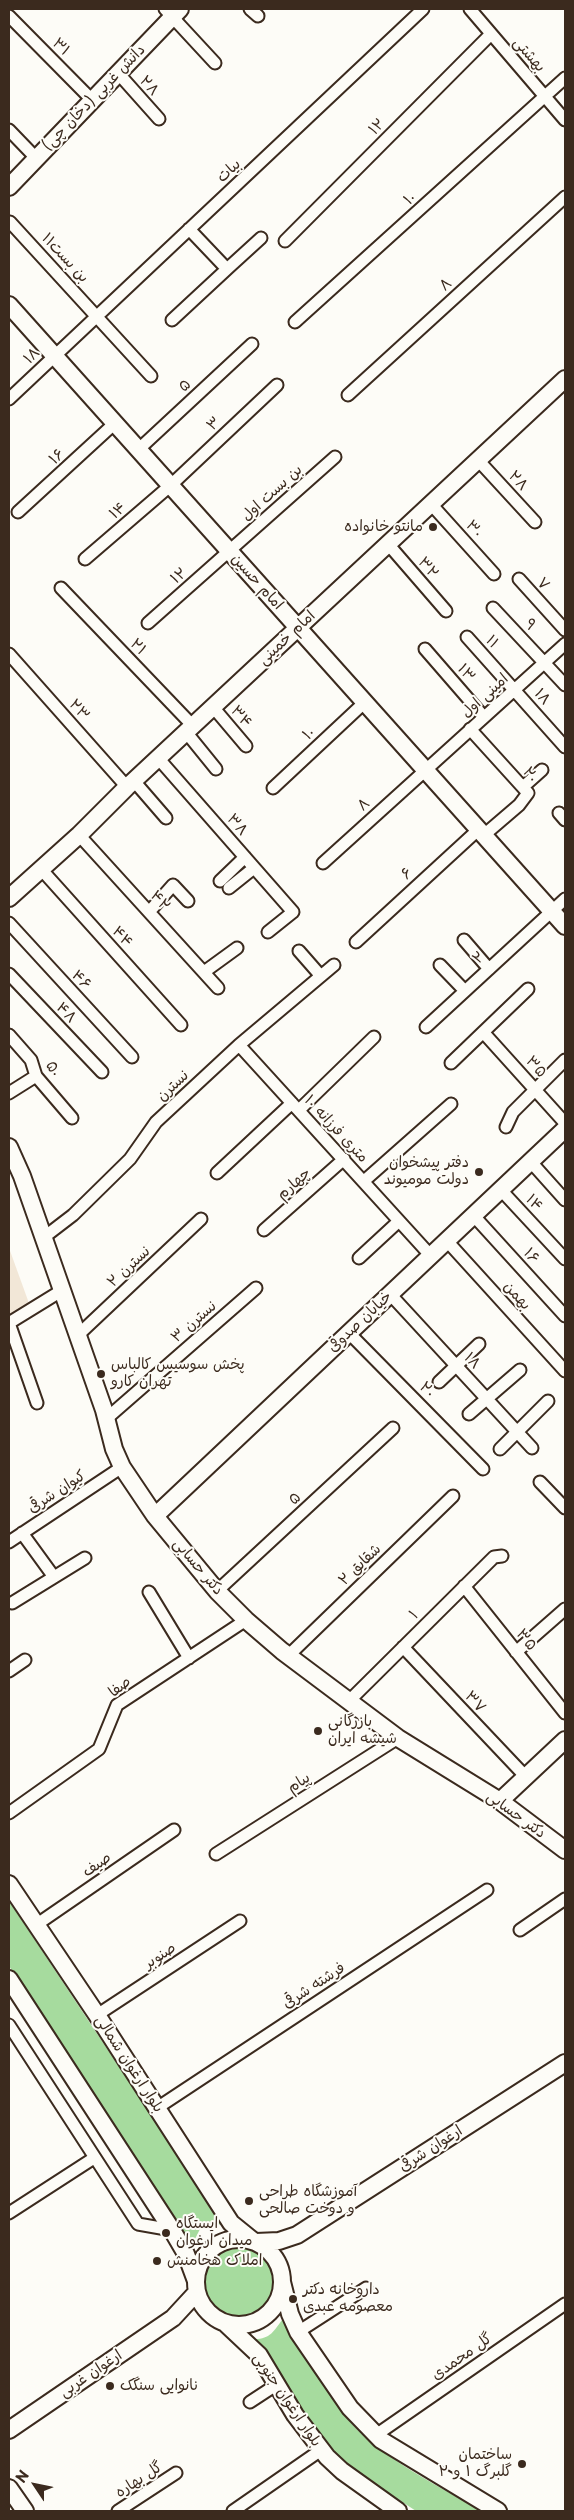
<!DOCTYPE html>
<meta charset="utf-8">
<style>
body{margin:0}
#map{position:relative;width:574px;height:2520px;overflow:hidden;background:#fdfcf7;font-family:"Playpen Sans",sans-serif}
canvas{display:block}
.frame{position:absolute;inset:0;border:10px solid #3b2a1e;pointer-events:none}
.north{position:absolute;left:10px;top:2460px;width:50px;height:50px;-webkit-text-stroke:4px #fdfcf7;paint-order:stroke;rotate:304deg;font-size:14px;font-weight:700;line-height:20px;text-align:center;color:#3b2a1e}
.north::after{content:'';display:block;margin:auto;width:18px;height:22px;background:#3b2a1e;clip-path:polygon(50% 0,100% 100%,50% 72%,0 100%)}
</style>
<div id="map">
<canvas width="574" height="2520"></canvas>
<div class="frame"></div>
<div class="north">N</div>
</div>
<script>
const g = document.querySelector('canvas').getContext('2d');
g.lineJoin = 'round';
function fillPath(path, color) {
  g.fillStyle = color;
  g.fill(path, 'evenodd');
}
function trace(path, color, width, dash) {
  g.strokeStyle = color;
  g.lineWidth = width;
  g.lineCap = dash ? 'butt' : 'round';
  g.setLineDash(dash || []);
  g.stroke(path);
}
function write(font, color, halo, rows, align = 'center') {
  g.font = font + ' "Playpen Sans","Playpen Sans Arabic",sans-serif';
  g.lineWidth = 4;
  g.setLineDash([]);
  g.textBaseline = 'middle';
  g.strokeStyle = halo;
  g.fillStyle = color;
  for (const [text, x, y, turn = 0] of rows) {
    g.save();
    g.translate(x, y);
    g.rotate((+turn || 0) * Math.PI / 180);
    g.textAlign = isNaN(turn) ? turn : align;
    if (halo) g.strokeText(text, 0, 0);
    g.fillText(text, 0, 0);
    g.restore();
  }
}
fillPath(new Path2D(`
 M9 1248 30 1306 9 1321Z`), '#f2e7d7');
fillPath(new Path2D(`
 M9 1901 224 2225 214 2224 200 2229 191 2247 9 1966Z
 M203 2281a36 36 0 1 1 72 0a36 36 0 1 1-72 0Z
 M282 2320C305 2355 325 2392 352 2424 379 2456 445 2490 482 2511H416L333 2456 255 2339C270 2339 274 2331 282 2320Z`), '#a6db9e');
const street = new Path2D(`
 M165 9 215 63
 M250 9 258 16
 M470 9 565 120
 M9 16 92 100
 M118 73 159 119
 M9 130 36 158
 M10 222 151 376
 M189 229 227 269 261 238
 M285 241 491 34
 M172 320 227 269
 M295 322 565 78
 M348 395 565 197
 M9 399 423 9
 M139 449 252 344
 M478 460 535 522
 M431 504 494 574
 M18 512 115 423
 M388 544 446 611
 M85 559 171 485 277 385
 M519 579 565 630
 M61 588 193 726
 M493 608 565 685
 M148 623 335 457
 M467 637 565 747
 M425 649 484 717
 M9 654 127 787
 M213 707 246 746
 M470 729 528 793 519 805 484 835
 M186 732 216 769
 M158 758 293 912 268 932
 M134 781 166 818
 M523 787 542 770
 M273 788 365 702
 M559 813 565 820
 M79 835 218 988
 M323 863 565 644
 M41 869 181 1025
 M220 881 245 857
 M229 888 254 868
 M149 912 173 885 188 901
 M9 923 132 1057
 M464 940 489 969
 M356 942 479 829
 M299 951 320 975
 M440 965 465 991
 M204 972 237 948
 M9 974 102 1072
 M426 1027 565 899
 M483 1032 565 1123
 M9 1035 31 1060 36 1076 72 1118
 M239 1045 431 1256
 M451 1063 528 989
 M9 1093 36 1076
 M299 1110 374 1037
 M506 1127 513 1112 565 1060
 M531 1162 565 1200
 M217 1173 292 1103
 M364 1181 451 1104
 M501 1190 565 1259
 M474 1216 565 1316
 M264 1230 344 1159
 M43 1238 73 1215 130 1159 156 1122 239 1045 334 965
 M447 1241 565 1371
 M359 1258 399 1221
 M390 1294 532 1448
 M9 1323 37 1403
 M9 1323 61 1291
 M349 1333 483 1469
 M77 1336 201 1219
 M439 1382 479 1344
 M469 1414 520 1370
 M106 1419 256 1288
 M500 1449 548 1401
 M540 1482 565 1508
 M22 1533 54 1577
 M9 1542 122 1467
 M464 1586 565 1713
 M217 1591 393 1428
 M149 1592 189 1658
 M12 1603 85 1558
 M403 1647 526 1777
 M516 1652 565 1609
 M288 1656 453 1496
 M9 1671 25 1660
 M349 1701 494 1557 502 1556
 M9 1813 99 1749 117 1705 246 1620
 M216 1854 398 1738
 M36 1925 174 1830
 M520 1930 565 1899
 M97 2015 240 1921
 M9 2025 138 2224 172 2230
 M157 2108 487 1890
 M9 2213 94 2158
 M298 2332 366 2288
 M250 2402 276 2385
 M376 2435 565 2304
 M118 2511 176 2473
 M233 2511 321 2450`);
const secondary = new Path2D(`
 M9 187 180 9
 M9 305 565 926
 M9 898 79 835 127 787 565 379
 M9 1147 22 1176 104 1410 114 1449 122 1467 155 1516 217 1591 246 1620 282 1651 398 1738 500 1801 565 1850
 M155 1516 565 1129
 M500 1801 565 1740
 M9 1884 97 2015 231 2223 252 2240
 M9 1979 172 2230 186 2254 196 2281
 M196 2282a43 43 0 1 1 86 0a43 43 0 1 1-86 0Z
 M256 2242 279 2241 297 2235 565 2063
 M282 2282 290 2314 298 2332 350 2408 381 2440 498 2511
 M225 2323 259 2355 295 2415 327 2457 342 2471 398 2511
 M9 2430 173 2318 197 2292
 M9 2488 25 2511`);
trace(street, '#3b2a1e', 15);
trace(secondary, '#3b2a1e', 20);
trace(street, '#fdfcf7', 11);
trace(secondary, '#fdfcf7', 16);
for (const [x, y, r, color] of [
 [433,527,5,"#3b2a1e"],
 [479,1172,5,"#3b2a1e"],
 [101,1374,5,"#3b2a1e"],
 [318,1731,5,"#3b2a1e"],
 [249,2201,5,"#3b2a1e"],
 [166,2233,5,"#3b2a1e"],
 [157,2261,5,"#3b2a1e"],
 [293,2299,5,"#3b2a1e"],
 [110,2386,5,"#3b2a1e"],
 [522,2464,5,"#3b2a1e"]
]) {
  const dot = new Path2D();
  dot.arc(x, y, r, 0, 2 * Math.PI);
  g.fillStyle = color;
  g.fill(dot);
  trace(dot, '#fdfcf7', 2);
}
write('15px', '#3b2a1e', '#fdfcf7', [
 ["۳۱",61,47,45],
 ["بهشتی",529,55,49],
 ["۲۸",149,86,48],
 ["دانش غربی (دخان چی)",94,98,-46],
 ["۱۲",377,127,-45],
 ["بیات",229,171,-43],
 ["۱۰",410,199,-42],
 ["بن بست۱۱",65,258,47],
 ["۸",446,285,-42],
 ["۱۸",32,356,-44],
 ["۵",185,386,-43],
 ["۳",214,424,-43],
 ["۱۶",57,457,-43],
 ["۲۸",518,481,47],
 ["بن بست اول",272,493,-42],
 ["۱۴",118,511,-41],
 ["۳۰",474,529,48],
 ["۳۲",428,568,49],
 ["۱۲",179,576,-41],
 ["امام حسین",257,582,48],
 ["۷",543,584,47],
 ["۹",530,625,47],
 ["امام خمینی",287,638,-43],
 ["۱۱",492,642,47],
 ["۲۱",138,647,46],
 ["۱۳",466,673,49],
 ["امینی اول",485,696,-42],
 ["۱۸",542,697,49],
 ["۲۳",79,710,48],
 ["۳۴",241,717,49],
 ["۱۰",309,734,-43],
 ["۲۰",530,775,53],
 ["۸",364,805,-42],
 ["۳۸",237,825,49],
 ["۶",407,874,-43],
 ["۴۲",160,901,48],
 ["۴۴",122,937,48],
 ["۲",479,958,-43],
 ["۴۶",81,980,47],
 ["۴۸",66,1013,47],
 ["۳۵",536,1067,48],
 ["۵۰",53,1069,60],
 ["نسترن",173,1086,-43],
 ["۱۰ متری فرزانه",336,1129,47],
 ["چهارم",294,1184,-42],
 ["۱۴",534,1203,47],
 ["۱۶",531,1256,48],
 ["نسترن ۲",129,1267,-43],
 ["بهمن",517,1296,48],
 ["نسترن ۳",194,1322,-41],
 ["خیابان صدوقی",360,1322,-43],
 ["۱۸",472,1361,47],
 ["۲۰",427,1390,45],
 ["کیوان شرقی",57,1492,-33],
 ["۵",295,1499,-43],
 ["شقایق ۲",360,1565,-44],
 ["دکتر حسابی",198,1567,50],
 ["۱",414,1615,-45],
 ["۳۵",526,1640,51],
 ["صفا",120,1687,-39],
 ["۳۷",475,1702,47],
 ["پیام",299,1783,-33],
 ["دکتر حسابی",516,1815,36],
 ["صیف",97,1865,-35],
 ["صنوبر",160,1956,-33],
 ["فرشته شرقی",314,1986,-33],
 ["بلوار ارغوان شمالی",129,2064,57],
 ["ارغوان شرقی",431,2149,-33],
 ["گل محمدی",462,2357,-35],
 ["ارغوان غربی",91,2374,-34],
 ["بلوار ارغوان جنوبی",287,2400,56],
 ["گل بهاره",139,2480,-33]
]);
write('15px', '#3b2a1e', '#fdfcf7', [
 ["مانتو خانواده",423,527,"right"],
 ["دفتر پیشخوان",469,1163,"right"],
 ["دولت مومیوند",469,1180,"right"],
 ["پخش سوسیس کالباس",111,1365],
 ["تهران کارو",111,1382],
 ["بازرگانی",328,1722],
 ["شیشه ایران",328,1739],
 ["آموزشگاه طراحی",259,2192],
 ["و دوخت صالحی",259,2209],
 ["ایستگاه",176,2224],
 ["میدان ارغوان",176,2241],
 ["املاک هخامنش",167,2261],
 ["داروخانه دکتر",303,2290],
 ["معصومه عبدی",303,2307],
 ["نانوایی سنگک",120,2386],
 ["ساختمان",512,2455,"right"],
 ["گلبرگ ۱ و ۲",512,2472,"right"]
], 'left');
</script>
